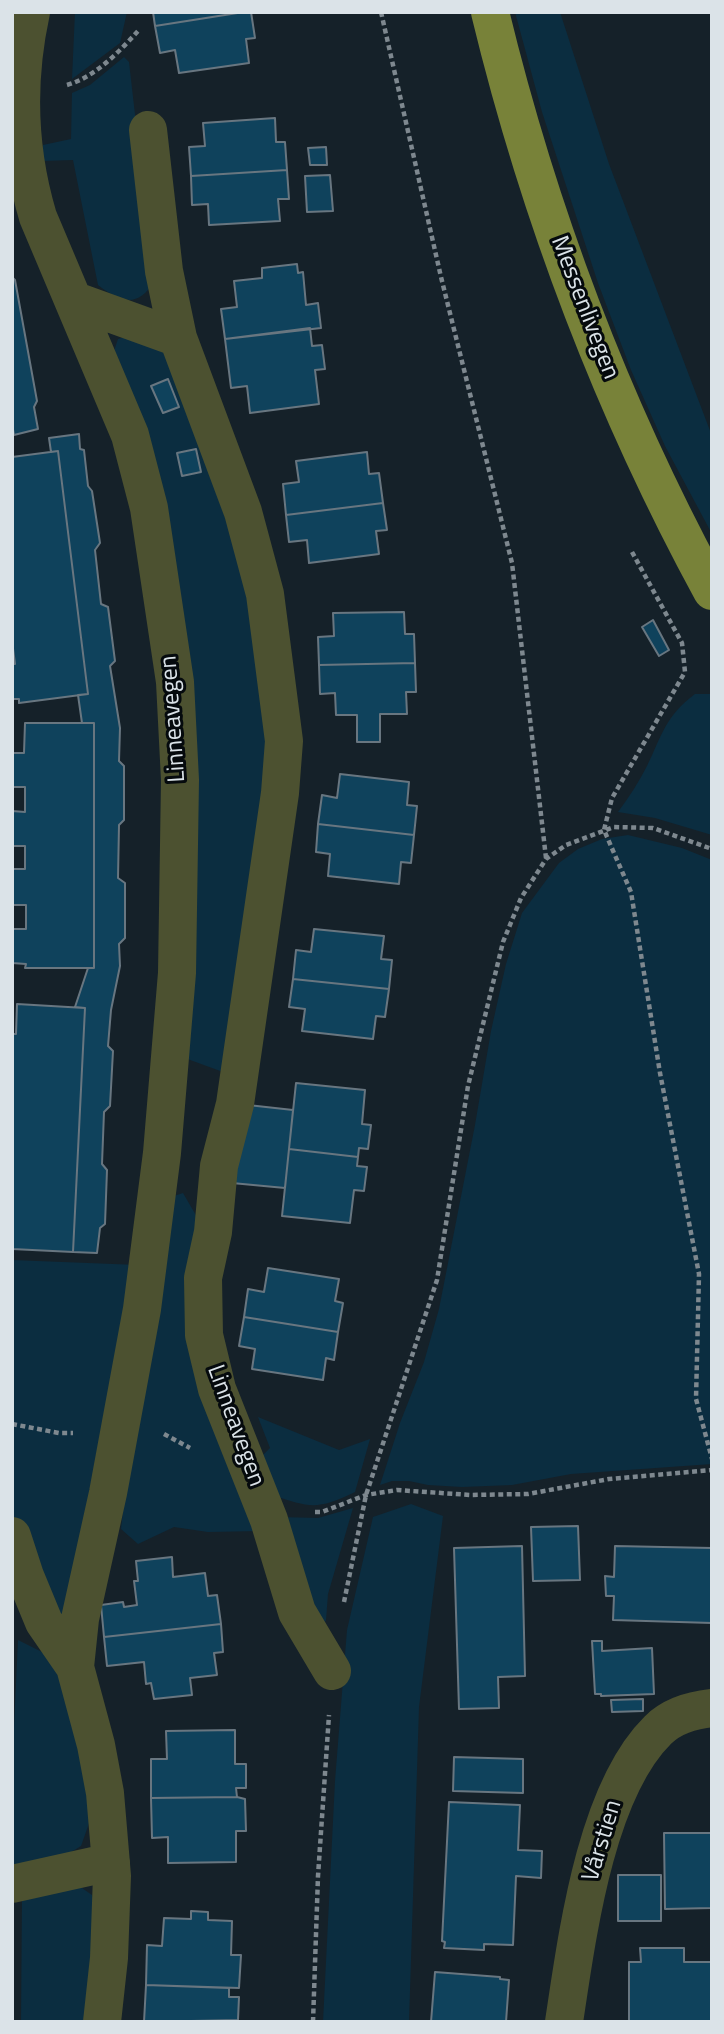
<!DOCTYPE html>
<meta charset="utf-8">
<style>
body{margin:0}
#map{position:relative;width:724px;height:2034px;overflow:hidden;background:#152129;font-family:"Titillium Web",sans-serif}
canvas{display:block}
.frame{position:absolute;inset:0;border:14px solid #dbe3e8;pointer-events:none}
</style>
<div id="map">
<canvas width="724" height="2034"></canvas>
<div class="frame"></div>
</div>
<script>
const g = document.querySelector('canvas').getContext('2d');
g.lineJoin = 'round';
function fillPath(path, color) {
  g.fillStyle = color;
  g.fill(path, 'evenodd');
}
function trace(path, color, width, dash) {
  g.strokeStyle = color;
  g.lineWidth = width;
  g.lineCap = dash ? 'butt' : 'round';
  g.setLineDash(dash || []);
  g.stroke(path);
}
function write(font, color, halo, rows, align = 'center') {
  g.font = font + ' "Titillium Web",sans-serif';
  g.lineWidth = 6;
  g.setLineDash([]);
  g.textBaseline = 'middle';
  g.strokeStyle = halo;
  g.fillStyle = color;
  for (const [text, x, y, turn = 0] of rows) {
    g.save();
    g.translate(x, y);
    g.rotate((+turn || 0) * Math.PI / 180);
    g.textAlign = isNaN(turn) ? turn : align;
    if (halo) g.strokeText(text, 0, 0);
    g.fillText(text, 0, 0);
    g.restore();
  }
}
fillPath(new Path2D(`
 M75 12H127L120 43 72 79Z
 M515 12H560L609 164 712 436V534L665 446 631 370 598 283 542 112Z
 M124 57 129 62 154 281C138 309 120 302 98 285L73 160 42 161 43 145 71 139 72 93 90 85Z
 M135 334 168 353 258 612 272 749 223 1072 182 1057 190 869 113 354 118 339Z
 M695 694H712V835L655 818 618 812C629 797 639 782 647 766 663 733 665 717 695 694Z
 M628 835 682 848 712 860V1464L571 1474 512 1485 462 1487 428 1485 409 1481H392L380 1485 400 1423 424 1362 439 1309 475 1125 491 1031 506 964 522 913 559 863 578 849 602 839Z
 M183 1193 197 1217 259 1531 208 1532 174 1527 138 1544 121 1529 128 1464 174 1196Z
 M12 1260 138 1265 68 1610 59 1617 29 1572 12 1514Z
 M258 1417 339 1450 370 1439 355 1492C317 1510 311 1508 272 1495L255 1463 270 1448Z
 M411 1504 443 1516 419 1707 409 2022H323L335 1781 347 1630 373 1517Z
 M353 1508 328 1594 326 1620 322 1628 278 1517 318 1518Z
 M18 1640 46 1654 73 1701 92 1815 81 1846 55 1862 12 1873V1770Z
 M79 1886 92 1895 99 1912 87 2022H21L22 1898Z`), '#0b2d40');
const building = new Path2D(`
 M153 12H244L155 26Z
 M244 12H251L255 38 246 39 249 63 179 73 175 50 160 53 155 26Z
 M275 118 276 142H285L287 170 191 176 189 147 205 146 203 123Z
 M326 147 327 165H310L308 148Z
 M287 170 289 199H278L280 221 209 225 208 204 192 205 191 176Z
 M330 175 333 211 307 212 305 176Z
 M297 264 298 273 303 272 306 305 318 303 321 328 225 339 221 309 237 307 234 281 262 278V268Z
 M12 277 15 280 37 401 34 407 38 429 14 435 12 424Z
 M310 328 312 346 322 345 325 369 315 370 319 404 250 413 247 386 231 388 225 339Z
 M168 379 179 407 163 413 151 386Z
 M79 434 80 449 84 450 88 486 92 491 100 543 95 550 101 604 108 607 115 661 110 666 120 728 119 761 124 766V820L119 825 118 878 125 883V938L119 944 120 966 111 1010 108 1046 113 1051 110 1106 104 1112 102 1164 107 1170 105 1224 100 1228 97 1253 73 1252 85 1008 75 1007 88 968H94V723H82L78 695 88 694 58 451 51 452 49 438Z
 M196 449 201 472 182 476 177 453Z
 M58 451 88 694 19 703V699H12V664H15L12 641V457Z
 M367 452 369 474 379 473 383 503 286 515 283 484 299 482 296 461Z
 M383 503 387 530 376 531 379 554 309 563 307 540 289 542 286 515Z
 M404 612 405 634H414L415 663 319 665 318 637 334 636 333 613Z
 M653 620 669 650 659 656 642 627Z
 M415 663 416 692H406L407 714H380V742H357V715H336L335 693 320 694 319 665Z
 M25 723H94V968H25L26 964 12 963V929H26V905H12V869H25V846H12V811L25 812V787H12V753H24Z
 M340 774 409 782 407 805 417 806 414 835 318 824 322 795 337 798Z
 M318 824 414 835 411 863 401 862 399 884 328 876 330 854 316 852Z
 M314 929 384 936 381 959 392 960 389 989 293 979 296 950 311 952Z
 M293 979 389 989 385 1017 376 1016 373 1039 302 1031 305 1009 289 1007Z
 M17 1004 85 1008 73 1252 12 1249V1034H16Z
 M296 1083 365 1090 362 1124 371 1125 368 1149 359 1148 358 1157 289 1149Z
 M248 1105 293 1110 285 1188 232 1183Z
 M289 1149 358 1157 357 1166 367 1167 364 1191 354 1190 350 1223 282 1216Z
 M268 1268 339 1279 335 1301 343 1303 338 1332 244 1317 248 1289 264 1292Z
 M244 1317 338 1332 334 1360 326 1358 323 1380 252 1369 255 1349 239 1346Z
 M578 1526 580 1580 533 1581 531 1527Z
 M522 1546 525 1676 498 1677 499 1708 459 1709 454 1548Z
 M615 1546 712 1548V1623L613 1620 614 1596H606L605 1576 614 1577Z
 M172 1557 173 1577 205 1573 208 1596 217 1595 221 1624 104 1637 101 1605 123 1602 124 1607 137 1605 134 1581H138L136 1561Z
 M221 1624 223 1652 214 1653 217 1675 190 1678 192 1695 154 1699 151 1683 146 1684 144 1662 107 1666 104 1637Z
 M592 1641H602V1651L652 1648 654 1694 601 1696V1694H595Z
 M643 1699V1711L612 1712 611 1700Z
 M235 1730V1764H246V1788H236L237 1797 151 1798V1759H167L166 1731Z
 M454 1757 523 1759V1793L453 1791Z
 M237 1797 245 1799 246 1831H236V1862L168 1863V1837L152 1838 151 1798Z
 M449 1802 520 1805 518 1850 542 1851 541 1878 516 1876 513 1945 484 1944V1950L444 1948 445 1942 442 1941Z
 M664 1833H712V1908L665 1909Z
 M618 1875H661V1921H618Z
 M191 1911 208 1912V1920L232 1921 231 1955H241L239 1988 146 1985 147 1945 162 1946 164 1918 191 1919Z
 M640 1948H684V1962H711V2022H629V1962H641Z
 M435 1972 500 1977V1979L509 1980 506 2022H431Z
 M146 1985 229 1988V1997H239L238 2020 144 2022Z`);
fillPath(building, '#0f425c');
trace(building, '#687680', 2);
trace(new Path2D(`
 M381 12 441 277 512 563 546 858
 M67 85C95 77 119 52 138 31
 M632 552 682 643 685 672 612 798 604 830 631 892 660 1073 699 1274 696 1399 712 1459
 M12 1424 59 1433H73
 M164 1434 190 1448
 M315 1512H322L366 1495 397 1490 470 1495 528 1494 609 1479 712 1470
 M344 1602 366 1495 437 1280 468 1086 503 942 521 898 546 859 566 845 614 827 653 828 712 849
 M313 2022 318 1876 329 1715`), '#7e888f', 4.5, [5, 3.5]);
trace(new Path2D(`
 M31 12C16 81 18 150 38 217L130 435 149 508 175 682 180 780 177 973 162 1153 142 1309 108 1493 80 1619 75 1667 96 1745 105 1793 112 1876 109 1958 102 2022
 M148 130 164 271 178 338 243 512 265 594 284 741 280 793 235 1104 219 1166 213 1232 203 1278 204 1335 217 1389 269 1520 297 1612 332 1671
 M73 300 178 338
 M12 1536 25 1576 44 1622 75 1667
 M12 1884 111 1862
 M564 2022C577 1937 595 1792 658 1730 672 1716 693 1710 712 1708`), '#4c5130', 38);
trace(new Path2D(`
 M490 12C539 214 613 409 712 591`), '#788239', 38);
write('24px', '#dbe3e8', '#050a0d', [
 ["Messenlivegen",584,308,69],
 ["Linneavegen",174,719,-94],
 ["Linneavegen",235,1426,70],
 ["Vårstien",603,1841,-73]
]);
</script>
